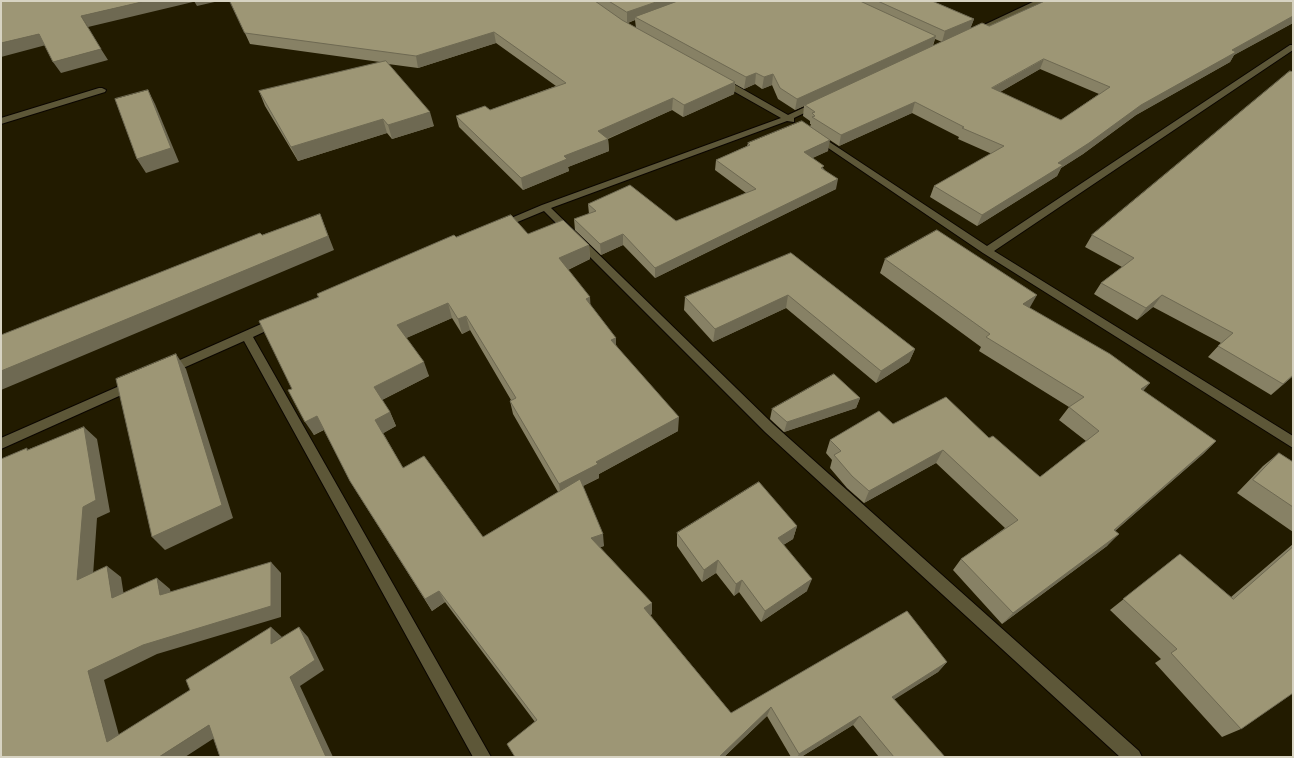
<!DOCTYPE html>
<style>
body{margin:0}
#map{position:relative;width:1294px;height:758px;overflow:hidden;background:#221b00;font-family:"Work Sans",sans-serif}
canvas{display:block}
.frame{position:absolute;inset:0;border:2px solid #d7d3c2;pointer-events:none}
</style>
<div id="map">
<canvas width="1294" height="758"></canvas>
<div class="frame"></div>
</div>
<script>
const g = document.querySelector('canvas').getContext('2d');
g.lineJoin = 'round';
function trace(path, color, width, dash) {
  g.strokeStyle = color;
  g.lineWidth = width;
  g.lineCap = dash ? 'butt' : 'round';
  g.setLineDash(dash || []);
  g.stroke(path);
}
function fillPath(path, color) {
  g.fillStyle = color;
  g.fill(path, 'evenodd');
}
const minor = new Path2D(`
 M1035 1H1044L976 34H973L969 32Z
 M1290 45H1293V50L994 251 1293 436V448L983 253 812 137 813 135H819L987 246Z
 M719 79H725L788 115 816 102H819L823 104 794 118V122L787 121 551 208 773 424 1139 751 1142 757H1120L765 432 544 211 503 228H497L495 226 497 224 542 205 781 118 719 83Z
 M99 88H102L106 90 105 92 1 124V118Z
 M277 317 281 318 283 321 281 324 253 337 491 757H473L244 341 172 373 168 375 164 373 162 370 164 367Z
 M133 380 137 382 139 385 137 388 1 449V438Z`);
trace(minor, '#0b0600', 2);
fillPath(minor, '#5d5738');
fillPath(new Path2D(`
 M230 1H932L974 19 970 29 989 26 1293 1V23L1234 55 1230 62 1136 115 1083 154 1061 168 1057 176 977 226 930 197 934 186 992 154 958 139 959 137 912 113 839 146 810 127 811 124H810V121L803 116 804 106 795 110 778 99 772 85 762 89 755 84 744 89 735 84 734 94 683 117 672 110 608 139 609 151 568 167 569 171 523 190 459 127 456 116 490 110 556 86 496 43 418 68 388 64 434 126 392 139 387 133 298 161 265 106 259 91 380 62 250 44ZM635 20 636 28 627 23H628ZM935 39 942 42 933 46ZM1040 69 1099 94 1061 120 1000 92Z
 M1293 72V376L1271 395 1208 357 1221 343 1153 307 1137 320 1094 294 1101 283 1122 267 1085 247 1092 235Z
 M748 143 828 151 812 158 824 169 836 189 655 278 623 245 601 255 575 230 574 219 589 214 588 204 676 221 746 193 715 170 716 160 747 146Z
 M528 234 589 245 590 259 568 270 616 345 678 431 599 474V478L583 486 604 546 600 547 652 603V614L650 615 731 713 947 662 938 672 894 699 945 757H879L853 725 801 757H791L767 716 724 757H514L535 722 445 602 432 611 358 494 350 481 324 430 314 435 292 389 318 297 317 294 456 237ZM452 318 462 334 470 330 511 400 510 401 513 414 558 492 483 537 403 468 383 433 396 426 390 412 382 400 429 376 406 338Z
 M791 253 915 349 909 362 876 383 786 308 713 342 684 310 685 297Z
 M885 259 1029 308 1143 391 1216 441 1203 454 1115 531 1107 546 1002 624 953 570 961 559 1005 528 936 463 864 503 847 488 830 468 832 460 826 453 830 440 893 424 989 438 1040 477 1086 441 1059 420 1069 407 979 351 981 347 880 273Z
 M860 398 856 408 784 432 770 419 772 409Z
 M1279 453 1293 462V532L1237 493 1263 466Z
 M797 526 793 539 783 545 807 591 761 622 739 592 734 596 716 573 702 582 677 546V533Z
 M1293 544V693L1241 729 1222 737 1155 663 1161 659 1110 610 1180 554 1231 597Z`), '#878165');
fillPath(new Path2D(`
 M146 1H193V2L88 27 81 16Z
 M194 1H219L197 6Z
 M659 1H688L635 17V20L627 23V12Z
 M1293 16V23L1234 55 1230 62 1136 115 1083 154 1061 168 1057 176 977 226 982 215 1141 105 1232 50Z
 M974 19 970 29 942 42 945 31Z
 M494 32 496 43 418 68 416 56Z
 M39 34 46 45 1 57V43Z
 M936 36 932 47 795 110 797 99Z
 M101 49 108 60 61 73 53 62Z
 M1044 59 1040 69 988 99 992 88Z
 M756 73 755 84 744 89 746 77Z
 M773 74 772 85 762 89 764 77Z
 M735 82 734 94 683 117 684 105Z
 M148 90 155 104 179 162 146 173 137 159Z
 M673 98 672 110 602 141 608 139 609 151 568 167 569 171 523 190 521 178 564 156 598 131Z
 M915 102 912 113 839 146 841 135Z
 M430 112 434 126 392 139 388 125Z
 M383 119 387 133 298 161 291 147Z
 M830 140 828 151 802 163 804 152Z
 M838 179 836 189 655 278V268Z
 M320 214 334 250 1 390V371Z
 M623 234V245L601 255 600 244Z
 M589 245 590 259 561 273 559 258Z
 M788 295 786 308 713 342 715 329Z
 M1037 295 1029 309 1023 304Z
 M1162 295 1153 307 1137 320 1146 308Z
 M590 297 591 312 586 299Z
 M448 303 452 318 402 340 397 325Z
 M466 316 470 330 462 334 458 319Z
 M616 338V352L611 340Z
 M915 349 909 362 876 383 881 371Z
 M176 354 186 369 233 518 165 550 152 537Z
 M424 362 429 376 380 401 374 387Z
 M1293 375V376L1271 395 1283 384Z
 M1150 383 1139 396 1141 389Z
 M860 398 856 408 784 432 787 422Z
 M390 412 396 426 382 434 375 420Z
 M317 416 325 429 314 435 305 422Z
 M679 417 678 431 599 474V478L561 497 559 484 596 462Z
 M84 427 97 439 110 512 97 518 92 590 77 580Z
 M1216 441 1203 454 1102 542 1114 530Z
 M943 450 936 463 864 503 869 491Z
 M797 526 793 539 774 551 778 538Z
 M603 534 604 546 593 550 591 538Z
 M1119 534 1107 546 1002 624 1013 613Z
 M718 560 716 573 702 582 704 570Z
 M271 562 281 573V617L157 654 104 680 123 750 107 742 88 671Z
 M107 566 121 577 126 609 112 598Z
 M157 578 170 589 173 605 160 595Z
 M812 579 807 591 761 622 765 611Z
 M742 580 739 592 734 596 736 584Z
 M439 591 445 602 432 611 425 599Z
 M652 603V614L644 619V608Z
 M271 627 282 637 271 644Z
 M299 627 308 637 324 670 300 686 333 757H326L290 677Z
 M947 662 938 672 884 706 892 697Z
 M771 707 767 716 724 757H719Z
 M860 716 853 725 801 757H797L799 754Z
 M209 725 222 733 185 757H159Z`), '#6e6952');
const building = new Path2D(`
 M1 1H146L81 16 101 49 53 62 39 34 1 43Z
 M230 1H595L622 20 735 82 684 105 673 98 598 131 608 139 564 156 567 159 521 178 456 116 485 106 490 110 566 83 494 32 416 56 245 33Z
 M609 1H659L627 12Z
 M678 1H860L936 36 797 99 780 88 773 74 764 77 756 73 746 77 635 17Z
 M878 1H932L974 19 945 31Z
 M1045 1H1293V16L1232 50 1236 52 1141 105 1089 143 1058 163 1063 165 982 215 934 186 1004 146 962 128 964 127 915 102 841 135 812 117 815 116 812 113 815 112 805 105 982 23 989 26ZM1044 59 1110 87 1061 120 992 88Z
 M386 61 430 112 388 125 383 119 291 147 259 91Z
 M1290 71 1293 72V375L1283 384 1218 346 1233 333 1162 295 1146 308 1101 283 1134 258 1092 235Z
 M148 90 171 148 137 159 115 99Z
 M802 121 830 140 804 152 824 166 821 168 838 179 655 268 623 234 600 244 574 219 596 211 588 204 630 185 676 221 756 189 716 160 750 145 748 143Z
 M320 214 328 236 1 371V335L260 233 262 235Z
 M511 215 528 234 563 220 589 245 559 258 590 297 586 299 616 338 611 340 679 417 596 462 598 464 559 484 510 401 516 398 466 316 458 319 448 303 397 325 424 362 374 387 390 412 375 420 403 468 424 456 483 537 580 479 603 534 591 538 652 603 644 608 731 713 907 611 947 662 892 697 945 757H894L860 716 799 754 771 707 719 757H515L507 744 537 720 439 591 425 599 350 481 317 416 305 422 288 390 292 389 259 321 319 297 317 294 454 235 456 237Z
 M937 230 1037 295 1023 304 1110 354 1150 383 1141 389 1216 441 1114 530 1119 534 1013 613 961 559 1018 520 943 450 869 491 852 476 834 455 841 451 830 440 879 411 893 424 946 397 989 438 993 436 1040 477 1099 431 1069 407 1084 397 986 337 990 334 885 259Z
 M791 253 915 349 881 371 788 295 715 329 685 297Z
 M176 354 222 505 152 537 116 379Z
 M834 374 860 398 787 422 772 409Z
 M84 427 96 500 83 507 77 580 107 566 112 598 157 578 160 595 271 562V606L143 645 88 671 107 742 190 690 186 680 271 627V644L299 627 315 660 290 677 326 757H220L209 725 159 757H1V459L27 448V450Z
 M1279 453 1293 462V507L1253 480Z
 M759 482 797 526 778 538 812 579 765 611 742 580 736 584 718 560 704 570 677 533Z
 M1293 547V693L1241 729 1171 653 1177 649 1123 599 1180 554 1233 599Z`);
fillPath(building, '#9d9675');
trace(building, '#6e6952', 1);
</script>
